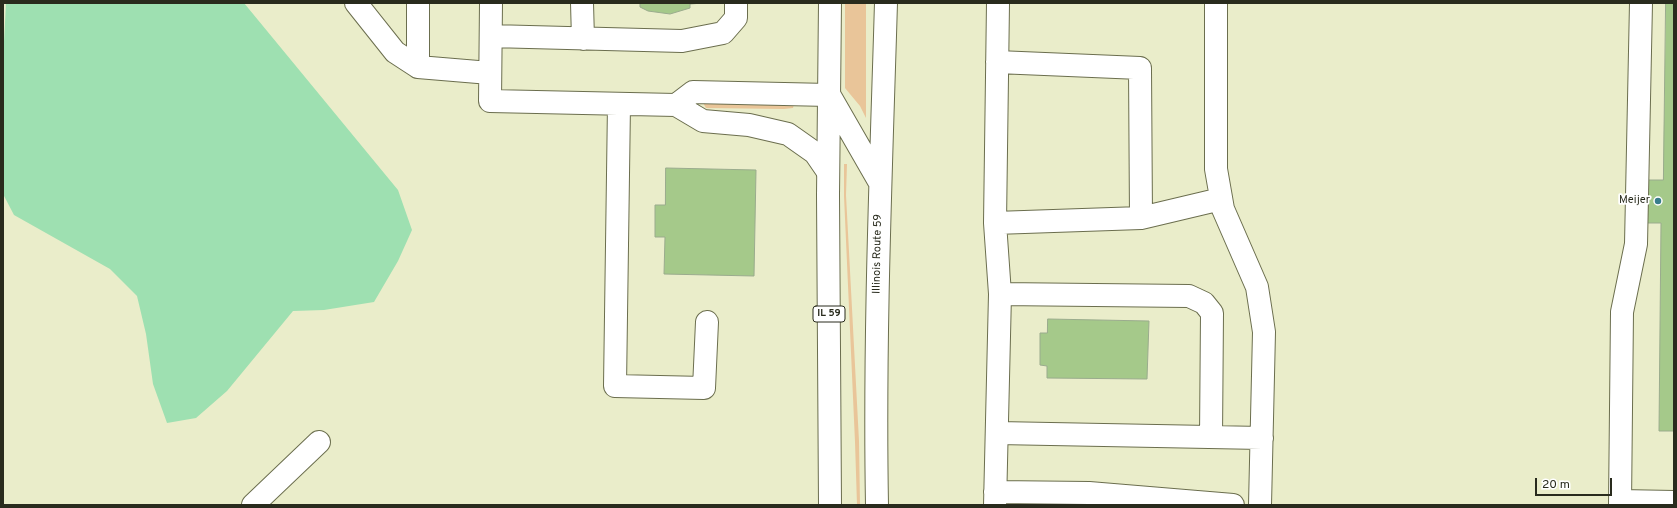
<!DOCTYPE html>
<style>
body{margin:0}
#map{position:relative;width:1677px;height:508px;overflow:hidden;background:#eaedca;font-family:Overpass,sans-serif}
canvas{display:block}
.frame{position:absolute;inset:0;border:4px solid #292b1d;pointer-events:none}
.scale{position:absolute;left:1535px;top:478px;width:77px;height:18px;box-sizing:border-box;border:2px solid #292b1d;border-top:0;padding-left:5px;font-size:12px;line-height:14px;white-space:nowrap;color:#292b1d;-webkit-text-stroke:3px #fff;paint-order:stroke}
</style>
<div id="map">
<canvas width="1677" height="508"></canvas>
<div class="frame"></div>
<div class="scale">20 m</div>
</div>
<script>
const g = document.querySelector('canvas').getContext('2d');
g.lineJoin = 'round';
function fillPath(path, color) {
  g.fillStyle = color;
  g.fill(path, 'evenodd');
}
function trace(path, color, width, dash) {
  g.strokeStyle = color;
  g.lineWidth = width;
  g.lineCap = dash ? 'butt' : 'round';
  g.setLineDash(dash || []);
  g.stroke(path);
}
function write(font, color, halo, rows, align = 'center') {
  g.font = font + ' Overpass,sans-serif';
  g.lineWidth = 3.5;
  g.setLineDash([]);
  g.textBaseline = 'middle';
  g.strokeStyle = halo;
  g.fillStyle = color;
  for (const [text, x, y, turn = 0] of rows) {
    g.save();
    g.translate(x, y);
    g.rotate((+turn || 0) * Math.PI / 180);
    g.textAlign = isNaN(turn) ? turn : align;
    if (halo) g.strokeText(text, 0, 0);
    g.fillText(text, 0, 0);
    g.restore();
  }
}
fillPath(new Path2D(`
 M845 3H866V118L860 106 845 88Z
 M703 103 794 104 793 108 784 109 706 108Z
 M844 164H847L846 195 859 441 860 505H857L855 442 844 196Z`), '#e9c599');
fillPath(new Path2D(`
 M6 3H244L398 190 412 230 398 261 374 302 324 310 293 311 227 391 196 418 167 423 153 384 146 334 137 296 110 269 14 215 3 194V61Z`), '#9ee0b1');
const building = new Path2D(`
 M628 3H703L690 4V8L670 14 648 11 640 7V3Z
 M1666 3H1674V431H1659L1661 223H1642L1644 180H1663Z
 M666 168 756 170 754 276 664 274 665 237H655V205H665Z
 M1048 319 1149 321 1147 379 1047 378V366L1040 365V333H1047Z`);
fillPath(building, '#a5c98a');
trace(building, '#9aab8d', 1);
const minor = new Path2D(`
 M356 3 395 52 418 67
 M418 3V67L490 73
 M491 3 490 101 676 105 703 121 749 125 788 134 815 153 828 172
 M582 3 583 39
 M1216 3V169L1223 209 1257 287 1264 332 1260 505
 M491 36 682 41 723 33 736 18V3
 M997 62 1140 68 1141 218
 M619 104 615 386 704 388 707 322
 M676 105 693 92 829 95
 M995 223 998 3
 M1000 294 995 223 1141 218 1221 199
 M998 433 1262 438
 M995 492 1089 493 1233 505
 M1620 501 1674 502
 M253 505 319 442
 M995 505 1000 294 1189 296 1204 303 1212 313 1211 437
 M1620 505 1622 312 1636 244 1641 3`);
const major = new Path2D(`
 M830 3 828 195 830 505
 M830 96 880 183
 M877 505C874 338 881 170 886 3`);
trace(minor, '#6b6e4e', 24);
trace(major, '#6b6e4e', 24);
trace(minor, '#fff', 22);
trace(major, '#fff', 22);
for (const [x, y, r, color] of [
 [1658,201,4,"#387d8b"]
]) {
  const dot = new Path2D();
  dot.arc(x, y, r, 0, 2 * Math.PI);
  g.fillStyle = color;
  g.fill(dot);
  trace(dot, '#fff', 1.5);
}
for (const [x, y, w] of [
 [829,314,32]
]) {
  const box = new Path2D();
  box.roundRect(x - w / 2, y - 8, w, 16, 3);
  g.fillStyle = '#fff';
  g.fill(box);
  trace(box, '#292b1d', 1);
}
write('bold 10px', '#292b1d', null, [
 ["IL 59",829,314]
]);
write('11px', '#292b1d', '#fff', [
 ["Meijer",1650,201]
], 'right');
write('11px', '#292b1d', '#fff', [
 ["Illinois Route 59",878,254,-89]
]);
</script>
